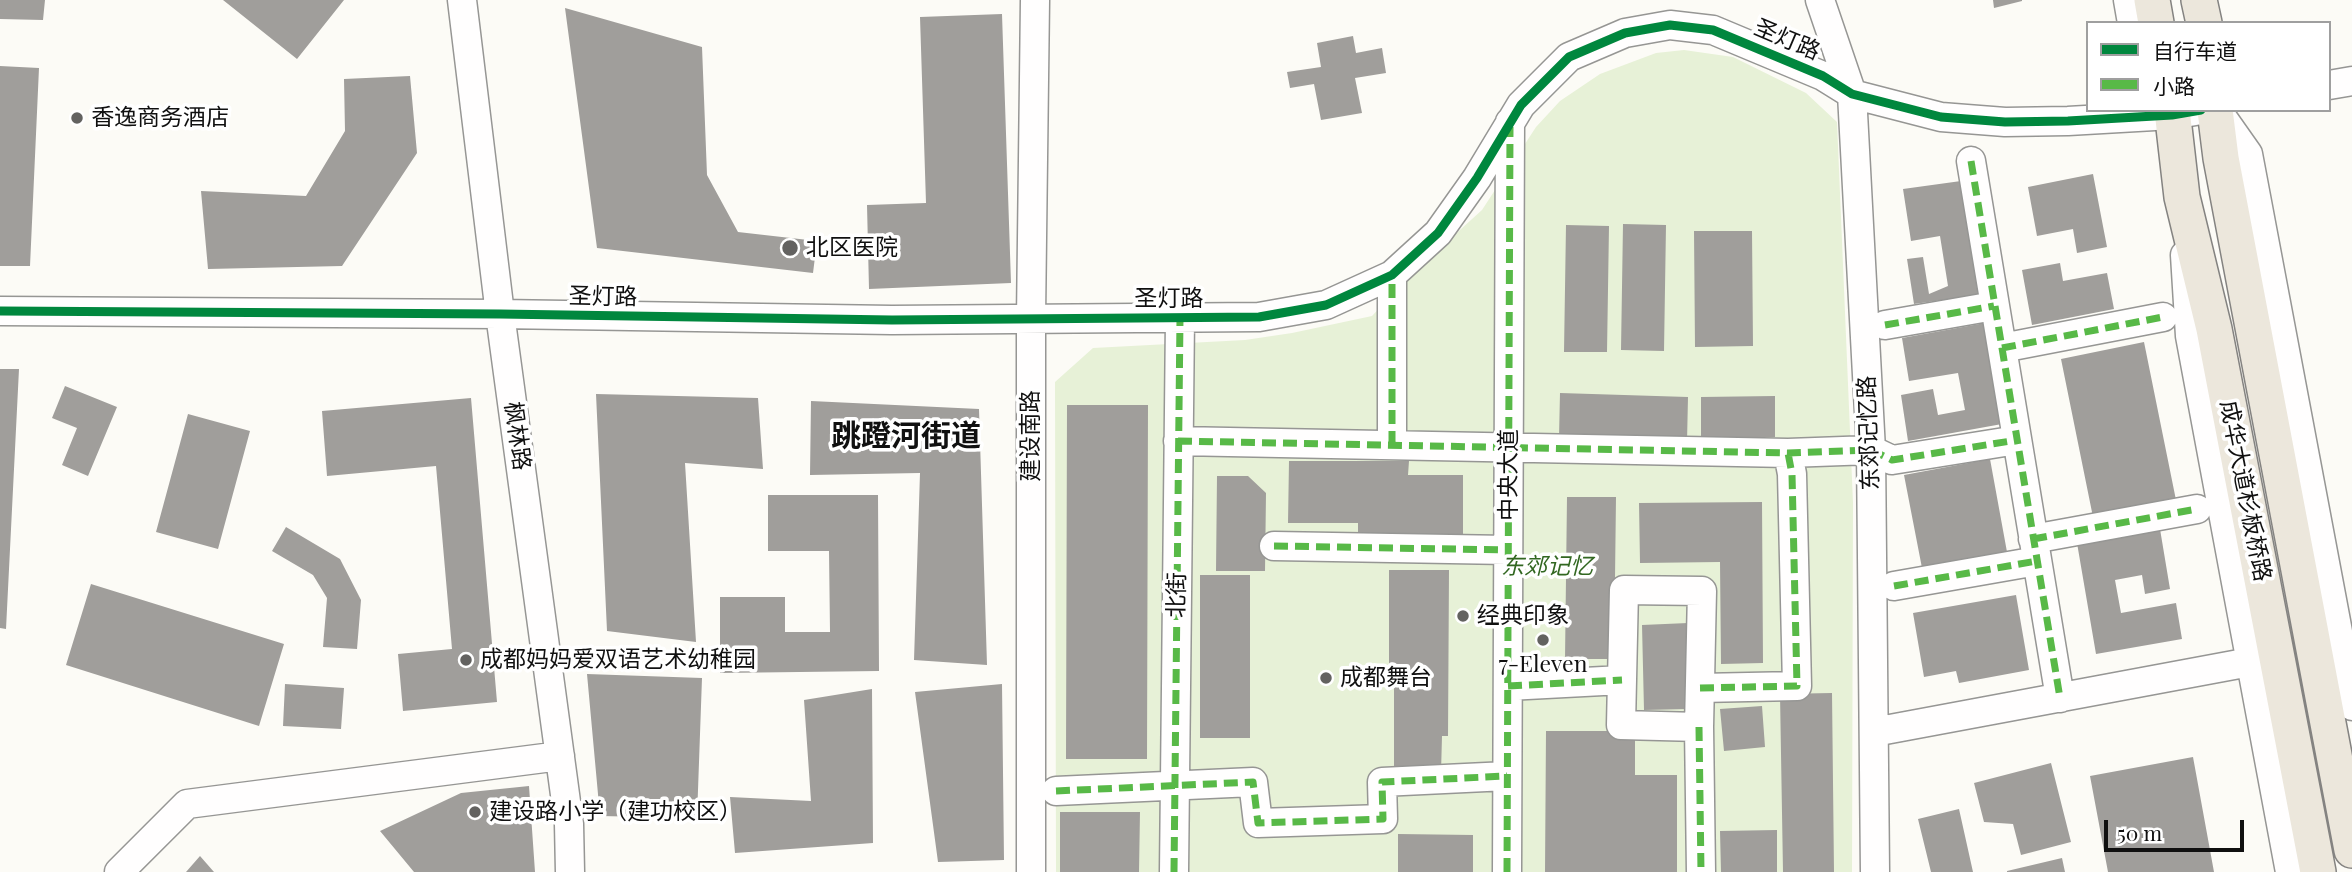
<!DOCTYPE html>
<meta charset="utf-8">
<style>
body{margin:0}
#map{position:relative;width:2352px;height:872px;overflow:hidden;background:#fcfbf6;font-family:"Playfair Display","Noto Sans SC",serif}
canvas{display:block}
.legend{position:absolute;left:2086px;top:21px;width:245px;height:91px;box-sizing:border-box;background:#fff;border:2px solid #9f9f9f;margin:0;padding:9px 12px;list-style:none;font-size:21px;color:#101010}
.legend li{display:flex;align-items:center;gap:14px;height:35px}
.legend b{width:35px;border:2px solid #9f9f9f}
.scale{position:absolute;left:2104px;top:820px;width:140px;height:32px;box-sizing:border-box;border:4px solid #101010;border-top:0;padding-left:9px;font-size:21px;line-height:24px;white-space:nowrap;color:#101010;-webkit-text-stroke:5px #fff;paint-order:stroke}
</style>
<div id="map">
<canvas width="2352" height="872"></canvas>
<ul class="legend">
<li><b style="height:9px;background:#00873e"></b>自行车道</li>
<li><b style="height:9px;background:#58b947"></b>小路</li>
</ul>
<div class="scale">50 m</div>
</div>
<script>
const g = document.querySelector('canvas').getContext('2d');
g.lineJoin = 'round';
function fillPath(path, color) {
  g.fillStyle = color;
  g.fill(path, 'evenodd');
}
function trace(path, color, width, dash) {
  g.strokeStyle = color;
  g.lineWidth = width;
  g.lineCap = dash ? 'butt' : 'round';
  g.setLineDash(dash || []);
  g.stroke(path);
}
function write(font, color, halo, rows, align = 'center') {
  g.font = font + ' "Playfair Display","Noto Sans SC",serif';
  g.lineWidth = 7;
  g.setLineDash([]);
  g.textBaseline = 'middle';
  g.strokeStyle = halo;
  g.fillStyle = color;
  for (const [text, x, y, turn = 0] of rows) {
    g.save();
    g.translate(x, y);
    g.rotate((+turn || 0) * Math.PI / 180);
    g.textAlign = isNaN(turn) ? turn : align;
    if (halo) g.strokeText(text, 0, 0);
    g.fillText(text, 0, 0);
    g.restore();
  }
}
fillPath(new Path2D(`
 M1684 50 1733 57 1806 93 1837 122 1853 503 1852 872H1056L1055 382 1093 348 1245 340 1292 333 1372 316 1408 277 1482 210 1536 127 1560 101 1600 74 1656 53Z`), '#e7f1d7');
fillPath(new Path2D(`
 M0 0H45L43 20 0 19Z
 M223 0H344L297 59Z
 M1993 0H2022V1L1994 8Z
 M565 8 702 47 707 175 738 232 817 241 813 273 597 248Z
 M1002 14 1011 283 869 289 867 205 926 203 920 17Z
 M1353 36 1356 53 1382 48 1386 73 1355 78 1362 113 1321 120 1314 84 1290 88 1287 72 1321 67 1317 43Z
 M0 66 39 68 30 266H0Z
 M410 76 417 153 342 266 208 269 201 191 306 196 345 131 344 79Z
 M2093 174 2107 247 2077 253 2073 229 2037 236 2028 187Z
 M1961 181 1978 295 1914 304 1907 259 1923 257 1929 294 1948 286 1940 236 1911 241 1903 189Z
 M1623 224 1666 225 1664 351 1621 350Z
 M1566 225 1609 226 1607 352H1564Z
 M1694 231H1752L1753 346 1695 347Z
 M2060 263 2063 281 2107 273 2114 309 2032 325 2022 270Z
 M1985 323 2002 424 1908 441 1901 395 1933 389 1938 415 1965 410 1958 373 1909 381 1902 338Z
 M2144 342 2177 505 2094 522 2061 359Z
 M0 369H19L6 629 0 628Z
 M65 386 117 407 88 476 62 465 77 428 52 418Z
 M1560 393 1688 397 1687 442 1559 438Z
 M596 394 758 398 763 469 685 463 696 642 607 631Z
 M1775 396V437L1701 438V397Z
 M471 398 497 702 403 711 398 654 452 649 436 466 327 476 322 411Z
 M811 401 979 409 987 665 914 660 920 473 810 475Z
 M1067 405H1148L1147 759H1066Z
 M188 414 250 431 218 549 156 532Z
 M1990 459 2007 552 1922 568 1904 475Z
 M1289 461H1409L1408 475H1463V539H1358V523H1288Z
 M1217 476H1248L1266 493 1265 571H1216Z
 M768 495H878L879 671 720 673V597H785V632H830L829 551H768Z
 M1567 497H1616L1614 659H1565Z
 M1762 502 1763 663 1721 664 1720 562 1640 563 1639 503Z
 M286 527 340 559 361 600 357 649 323 647 327 598 313 575 272 551Z
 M2160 529 2170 589 2145 594 2142 575 2115 580 2121 613 2176 603 2182 639 2096 654 2077 543Z
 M1389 570H1449L1448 736H1442L1441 773H1394V665H1389Z
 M1200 575H1250V738H1200Z
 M91 584 284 644 259 726 66 665Z
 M2016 595 2029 670 1959 683 1956 671 1924 677 1913 613Z
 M1688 623 1689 709 1644 710 1642 625Z
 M587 674 702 678 697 818 600 816Z
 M285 684 344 688 341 729 283 726Z
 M1002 684 1004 860 938 862 915 692Z
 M872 689 873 843 735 853 730 797 811 801 804 700Z
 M1832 693 1834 872H1783L1780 694Z
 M1762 706 1765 747 1724 751 1720 709Z
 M1546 731H1635V775H1677V872H1545Z
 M2193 757 2214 872H2108L2090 776Z
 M2051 763 2071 842 2021 855 2013 824 1984 822 1974 783Z
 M529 786 535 872H414L380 831 461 793Z
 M1959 809 1973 872H1931L1918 819Z
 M1060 812H1140L1139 872H1060Z
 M1777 830V872H1721L1720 831Z
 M1398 834 1473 835V872H1398Z
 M200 856 214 872H186Z
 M2062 858 2065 872H2007V871Z`), '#a09e9b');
const minor = new Path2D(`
 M462 0 500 314 569 824 570 872
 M1820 0 1852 94 1871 450 1875 872
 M2128 0 2132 23
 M2329 85 2352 81
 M2217 110 2248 154 2352 706
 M1971 161 2060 698
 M2185 255 2190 336 2290 872
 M0 311 500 314 892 320 1259 317 1326 305 1392 275 1438 233 1477 178 1521 105 1569 57 1625 33 1670 25 1713 30 1823 76 1852 94 1941 117 2005 122 2068 121 2172 115 2201 110
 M1885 325 1994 306
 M2002 348 2163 317
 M1178 441 1788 453 1871 450 1892 460 2017 440
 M1392 445V275
 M2033 539 2197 509
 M1274 546 1508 550
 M1894 586 2037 561
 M1624 590 1702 591 1699 727 1621 725Z
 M1508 686 1622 680
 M1700 688 1797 686 1792 474 1788 453
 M1699 727 1701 872
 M1874 732 2250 662
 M1056 791 1253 782 1258 823 1383 819 1382 782 1507 776
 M119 872 187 804 560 756
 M1031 872V318L1035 0
 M1174 872 1180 318
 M1507 872 1510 122`);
const major = new Path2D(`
 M2152 0 2156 23
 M2199 0 2204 23
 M2172 110 2182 197 2214 329 2318 872
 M2215 110 2221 158 2352 850`);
trace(minor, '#969694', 31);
trace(major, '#848381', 38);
trace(minor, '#fffefe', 28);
trace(major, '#ece7dc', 35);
trace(new Path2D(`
 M1971 161 2060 698
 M1885 325 1994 306
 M2002 348 2163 317
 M1178 441 1788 453 1871 450 1892 460 2017 440
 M1392 445V275
 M2033 539 2197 509
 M1274 546 1508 550
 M1894 586 2037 561
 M1508 686 1622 680
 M1700 688 1797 686 1792 474 1788 453
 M1699 727 1701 872
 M1056 791 1253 782 1258 823 1383 819 1382 782 1507 776
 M1174 872 1180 318
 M1507 872 1510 127`), '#58b947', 7, [14, 7]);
trace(new Path2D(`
 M0 311 500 314 892 320 1259 317 1326 305 1392 275 1438 233 1477 178 1521 105 1569 57 1625 33 1670 25 1713 30 1823 76 1852 94 1941 117 2005 122 2068 121 2172 115 2201 110`), '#00873e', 9);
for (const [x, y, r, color] of [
 [77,118,7,"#636260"],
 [790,248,9,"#636260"],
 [1463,616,7,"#636260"],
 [1543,640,7,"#636260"],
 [466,660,7,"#636260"],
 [1326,678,7,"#636260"],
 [475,812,7,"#636260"]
]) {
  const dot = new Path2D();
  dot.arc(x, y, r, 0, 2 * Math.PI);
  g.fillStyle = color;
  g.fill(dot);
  trace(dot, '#fff', 2.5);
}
write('23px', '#101010', '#fff', [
 ["圣灯路",1787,40,23],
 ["圣灯路",603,297,1],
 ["圣灯路",1169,299],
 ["东郊记忆路",1869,433,-92],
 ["枫林路",517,436,82],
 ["建设南路",1031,436,-90],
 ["中央大道",1509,475,-90],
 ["成华大道杉板桥路",2245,491,79],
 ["北街",1177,595,-89]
]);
write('23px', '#101010', '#fff', [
 ["香逸商务酒店",91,118],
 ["北区医院",806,248],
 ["经典印象",1477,616],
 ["成都妈妈爱双语艺术幼稚园",480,660],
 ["7-Eleven",1543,665,"center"],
 ["成都舞台",1340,678],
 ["建设路小学（建功校区）",489,812]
], 'left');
write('italic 23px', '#326721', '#fff', [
 ["东郊记忆",1547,567]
]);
write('bold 30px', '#101010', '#fff', [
 ["跳蹬河街道",906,437]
]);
</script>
